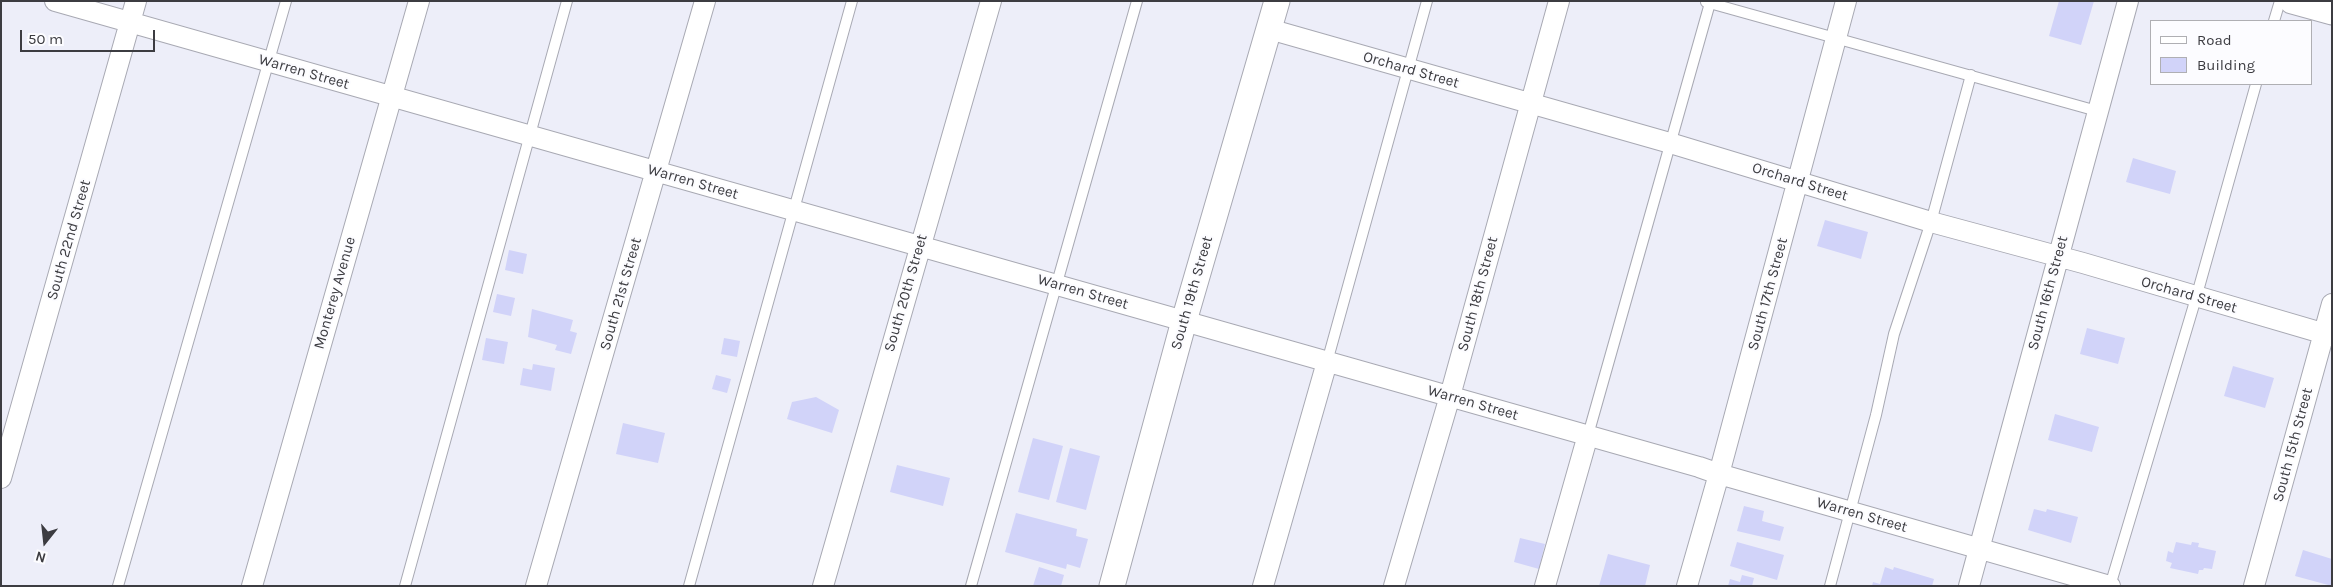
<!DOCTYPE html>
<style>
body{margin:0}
#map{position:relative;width:2333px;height:587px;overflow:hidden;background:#edeef9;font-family:Karla,sans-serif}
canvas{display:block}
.frame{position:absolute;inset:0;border:2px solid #3c3c41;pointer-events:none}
.legend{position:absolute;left:2150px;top:20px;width:162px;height:65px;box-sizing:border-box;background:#fcfcff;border:1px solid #afafb3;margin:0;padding:6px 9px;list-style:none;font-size:15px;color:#3c3c41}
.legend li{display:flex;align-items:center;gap:10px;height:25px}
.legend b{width:25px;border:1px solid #afafb3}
.north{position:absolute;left:20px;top:517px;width:50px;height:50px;-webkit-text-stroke:4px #fcfcff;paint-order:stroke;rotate:196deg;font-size:14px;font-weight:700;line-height:20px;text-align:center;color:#3c3c41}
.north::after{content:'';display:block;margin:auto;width:18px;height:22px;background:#3c3c41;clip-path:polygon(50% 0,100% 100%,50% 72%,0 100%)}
.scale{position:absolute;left:20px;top:30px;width:135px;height:22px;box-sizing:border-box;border:2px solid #3c3c41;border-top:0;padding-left:6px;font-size:15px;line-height:18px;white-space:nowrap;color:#3c3c41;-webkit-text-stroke:4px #fcfcff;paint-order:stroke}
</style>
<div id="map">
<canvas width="2333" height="587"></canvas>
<div class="frame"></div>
<ul class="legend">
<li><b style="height:6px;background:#fff"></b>Road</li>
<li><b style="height:14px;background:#d1d3f9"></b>Building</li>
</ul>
<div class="north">N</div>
<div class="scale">50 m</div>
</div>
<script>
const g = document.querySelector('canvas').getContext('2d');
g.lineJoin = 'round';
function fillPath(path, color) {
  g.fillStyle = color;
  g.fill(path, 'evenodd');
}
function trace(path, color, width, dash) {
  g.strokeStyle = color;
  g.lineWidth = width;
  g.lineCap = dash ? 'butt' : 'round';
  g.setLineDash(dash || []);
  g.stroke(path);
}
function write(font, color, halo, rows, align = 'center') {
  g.font = font + ' Karla,sans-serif';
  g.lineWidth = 4;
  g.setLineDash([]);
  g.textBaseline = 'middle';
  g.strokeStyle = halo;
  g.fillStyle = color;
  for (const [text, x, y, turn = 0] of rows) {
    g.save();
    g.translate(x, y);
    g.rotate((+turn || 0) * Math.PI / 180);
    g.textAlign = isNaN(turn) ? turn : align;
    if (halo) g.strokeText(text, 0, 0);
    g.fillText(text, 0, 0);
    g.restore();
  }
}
fillPath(new Path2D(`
 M2059 1H2094L2081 45 2049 36Z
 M2133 158 2176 171 2170 194 2126 182Z
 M1825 220 1868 232 1861 259 1817 246Z
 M509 250 527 254 523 274 505 270Z
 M497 294 515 298 511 316 493 312Z
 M532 309 573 320 570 331 577 333 571 354 555 350 557 345 528 337Z
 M2087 328 2125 338 2118 364 2080 354Z
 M486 338 508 342 504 364 482 360Z
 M724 338 740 341 737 357 721 354Z
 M533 364 555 368 551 391 520 385 523 368 532 370Z
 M2233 366 2274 378 2265 408 2224 396Z
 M716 375 731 379 727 393 712 389Z
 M816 397 839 410 832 433 787 419 792 402Z
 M2055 414 2099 427 2092 452 2048 440Z
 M623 423 665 433 658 463 616 454Z
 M1033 438 1063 446 1049 500 1018 492Z
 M1070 448 1100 456 1086 510 1056 502Z
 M897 465 950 478 943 506 890 492Z
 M1744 506 1764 511 1762 521 1784 527 1780 541 1737 531Z
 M2034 509 2046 512 2047 509 2078 517 2071 543 2028 530Z
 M1016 513 1077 529 1076 536 1088 539 1080 568 1067 564 1066 569 1005 552Z
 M1520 538 1545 544 1539 569 1514 562Z
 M1737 542 1784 555 1777 580 1730 566Z
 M2176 542 2191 545 2192 542 2199 543 2198 547 2216 551 2212 569 2204 568 2203 570H2199L2198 574 2170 568 2172 563 2166 561 2168 551 2173 553Z
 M2303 550 2332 559V586L2295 576Z
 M1608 554 1650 565 1645 586H1599Z
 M1039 567 1064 575 1061 586H1033Z
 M1885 567 1893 570 1894 567 1934 579 1932 586H1872L1873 582 1880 584Z
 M1742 575 1754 578 1752 586H1728L1730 579 1740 582Z`), '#d1d3f9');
const service = new Path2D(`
 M1706 2 2097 111
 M2274 21 2280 1
 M1327 362 1427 1
 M1588 435 1710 3
 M118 586 286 1
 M405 586 567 1
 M689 586 852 1
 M971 586 1137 1
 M1830 586 1876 415 1894 334 1931 222 1971 75
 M2110 586 2196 298 2256 84`);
const minor = new Path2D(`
 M55 1 1699 467 1719 474 2110 586
 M1269 29 1670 143 1931 222 2083 263 2332 336
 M1 478 136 1
 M252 586 419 1
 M536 586 705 1
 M823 586 991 1
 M1263 586 1327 362
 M1394 586 1450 396 1559 1
 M1545 586 1588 435
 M1687 586 1719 474 1846 1
 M1969 586 2128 1
 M2254 586 2332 304`);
const tertiary = new Path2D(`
 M2292 1 2332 12
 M1112 586 1184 321 1277 1`);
trace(service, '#a8a9b3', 12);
trace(minor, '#a8a9b3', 22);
trace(tertiary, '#a8a9b3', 27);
trace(service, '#fff', 10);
trace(minor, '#fff', 20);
trace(tertiary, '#fff', 25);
write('15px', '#3c3c41', '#fcfcff', [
 ["Orchard Street",1411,70,16],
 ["Warren Street",304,72,16],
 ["Warren Street",693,182,16],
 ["Orchard Street",1800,182,17],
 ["South 22nd Street",69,240,-74],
 ["Warren Street",1083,292,16],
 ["Monterey Avenue",335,293,-74],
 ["South 20th Street",906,293,-74],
 ["South 19th Street",1192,293,-74],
 ["South 16th Street",2048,293,-75],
 ["South 21st Street",621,294,-74],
 ["South 18th Street",1478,294,-75],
 ["South 17th Street",1768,294,-75],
 ["Orchard Street",2189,295,16],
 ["Warren Street",1473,403,16],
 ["South 15th Street",2293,445,-75],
 ["Warren Street",1862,515,16]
]);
</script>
